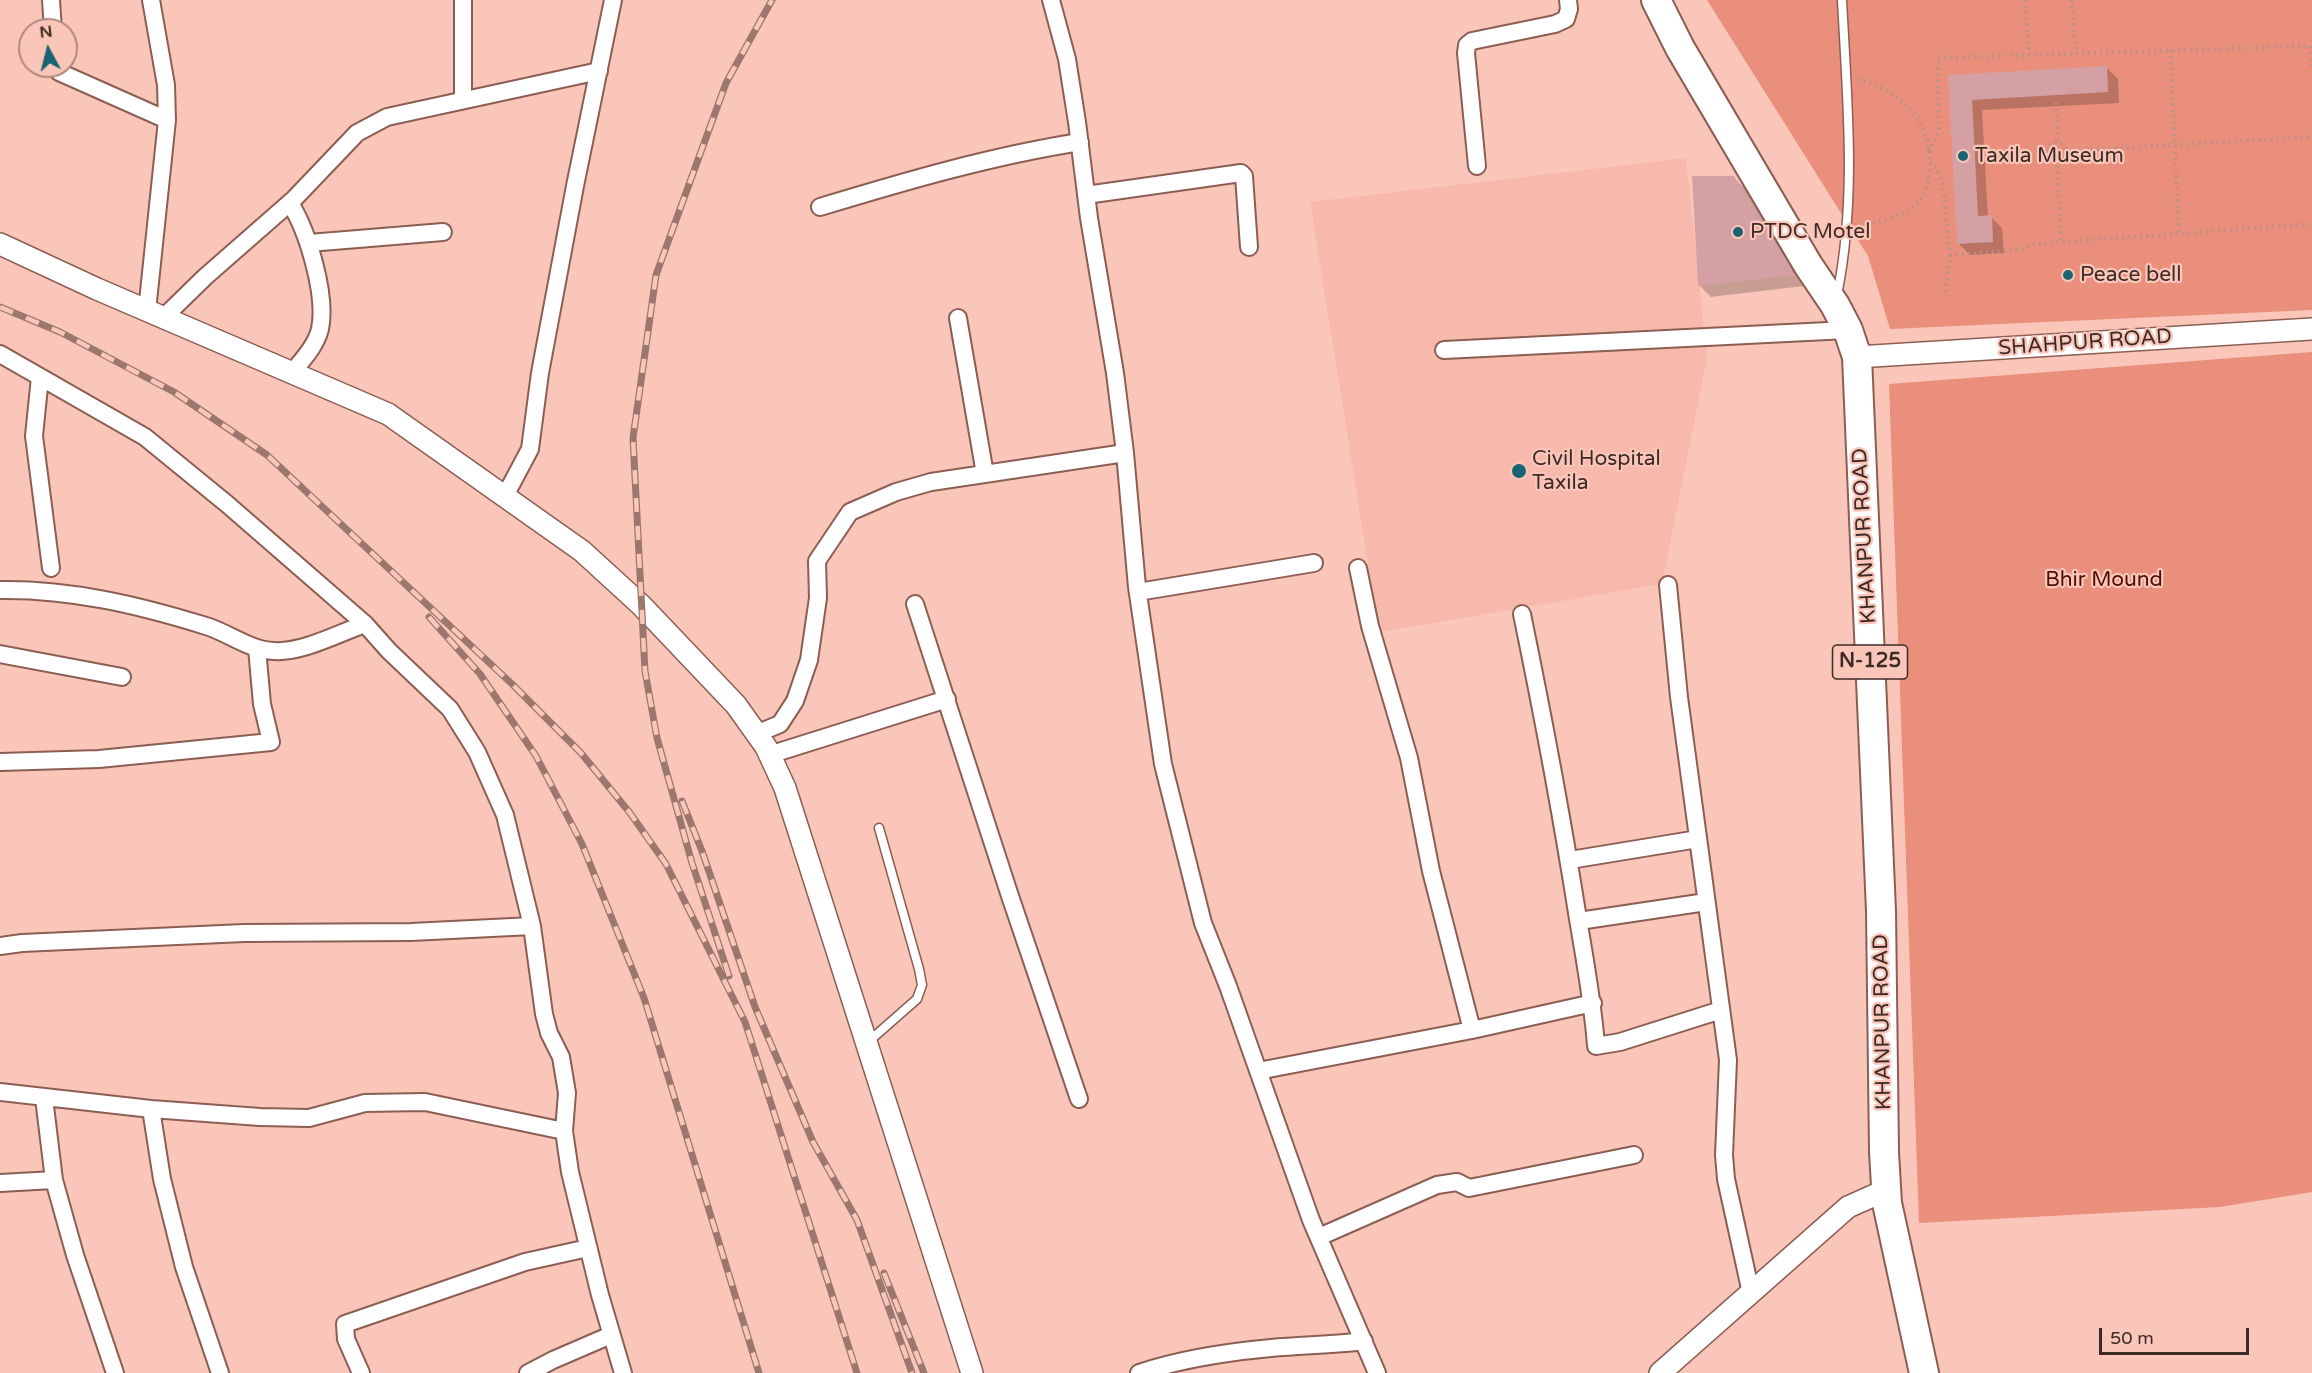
<!DOCTYPE html>
<style>
body{margin:0}
#map{position:relative;width:2312px;height:1373px;overflow:hidden;background:#fbc6ba;font-family:"Varela Round",sans-serif}
canvas{display:block}
.north{position:absolute;left:18px;top:18px;width:60px;height:60px;box-sizing:border-box;background:#fbc6ba;border:2px solid #b0887f;border-radius:50%;rotate:353deg;font-size:16px;font-weight:700;line-height:24px;text-align:center;color:#3f2b26}
.north::after{content:'';display:block;margin:auto;width:21px;height:27px;background:#1a6371;clip-path:polygon(50% 0,100% 100%,50% 72%,0 100%)}
.scale{position:absolute;left:2099px;top:1328px;width:150px;height:27px;box-sizing:border-box;border:3px solid #3f2b26;border-top:0;padding-left:8px;font-size:18px;line-height:21px;white-space:nowrap;color:#3f2b26;-webkit-text-stroke:4px #fbc6ba;paint-order:stroke}
</style>
<div id="map">
<canvas width="2312" height="1373"></canvas>
<div class="north">N</div>
<div class="scale">50 m</div>
</div>
<script>
const g = document.querySelector('canvas').getContext('2d');
g.lineJoin = 'round';
function fillPath(path, color) {
  g.fillStyle = color;
  g.fill(path, 'evenodd');
}
function trace(path, color, width, dash) {
  g.strokeStyle = color;
  g.lineWidth = width;
  g.lineCap = dash ? 'butt' : 'round';
  g.setLineDash(dash || []);
  g.stroke(path);
}
function write(font, color, halo, rows, align = 'center') {
  g.font = font + ' "Varela Round",sans-serif';
  g.lineWidth = 4.5;
  g.setLineDash([]);
  g.textBaseline = 'middle';
  g.strokeStyle = halo;
  g.fillStyle = color;
  for (const [text, x, y, turn = 0] of rows) {
    g.save();
    g.translate(x, y);
    g.rotate((+turn || 0) * Math.PI / 180);
    g.textAlign = isNaN(turn) ? turn : align;
    if (halo) g.strokeText(text, 0, 0);
    g.fillText(text, 0, 0);
    g.restore();
  }
}
fillPath(new Path2D(`
 M1686 158 1707 358 1662 584 1379 632 1310 202Z`), '#f6b9ab');
fillPath(new Path2D(`
 M1707 0H2312V310L1890 329 1868 256Z
 M2312 352V1192L2220 1207 1919 1223 1889 384Z`), '#e98f7b');
fillPath(new Path2D(`
 M2107 68 2118 79 2119 103 1982 110 1988 217H1991L2002 228 2004 253 1970 255 1958 243 1949 76Z
 M1734 178 1745 189 1804 286 1711 297 1700 286Z`), '#0003');
fillPath(new Path2D(`
 M2107 66 2108 92 1972 100 1978 216 1992 215 1993 242 1957 244 1948 75Z
 M1692 176H1734L1795 275 1698 286Z`), '#d4a0a4');
const service = new Path2D(`
 M1837 295C1857 198 1847 98 1842 0
 M868 1042 917 999 922 985 919 969 879 828`);
const minor = new Path2D(`
 M51 0 53 30
 M1051 0 1067 59 1077 122 1089 218 1115 373 1125 453 1137 587 1163 764 1203 923 1228 986 1311 1220 1377 1373
 M54 66 59 72 167 120
 M463 100V0
 M1477 166 1466 53 1467 45 1472 41 1555 24 1566 19 1569 9 1568 0
 M1086 195 1241 173 1244 176 1249 247
 M290 203C308 232 327 295 320 329 316 346 302 360 292 373
 M820 207C906 181 991 156 1080 142
 M309 243 443 232
 M147 311 167 120 166 85 151 0
 M163 318 205 277 294 199 357 133 387 117 599 71
 M958 318 985 474
 M1444 350 1848 330
 M0 354 145 437 227 504 365 624 389 651 450 709 477 752 505 815 532 926 544 1014 549 1033 561 1057 567 1093 564 1131 570 1172 600 1295 623 1373
 M40 377 34 436 51 568
 M505 496 530 449 540 373 575 186 613 0
 M1358 568 1370 626 1409 758 1431 871 1472 1030
 M1668 585 1679 697 1728 1060 1724 1155 1726 1179 1751 1293
 M0 590C71 589 138 605 206 626 229 633 249 650 274 651 302 653 339 633 365 624
 M1138 592 1314 563
 M915 604 1010 896 1079 1099
 M1522 614C1543 716 1562 817 1578 919 1585 961 1593 1003 1596 1046L1620 1042 1721 1010
 M0 654 122 677
 M756 734 780 724 795 701 809 660 818 598 817 561 850 512 896 492 931 482 1125 453
 M769 755 947 699
 M0 762 99 759 271 742 262 704 257 648
 M1570 860 1698 839
 M1579 921 1706 902
 M0 946 22 943 244 933 411 932 532 926
 M1258 1071 1472 1030 1593 1003
 M0 1092 151 1109 260 1117 309 1118 365 1103 425 1102 564 1131
 M44 1098 54 1180 75 1255 115 1373
 M151 1109 162 1179 184 1267 220 1373
 M0 1183 54 1180
 M1319 1237 1437 1185 1457 1182 1469 1188 1634 1155
 M361 1373 346 1339 345 1324 525 1262 588 1248
 M528 1373 553 1360 611 1335
 M1139 1373C1181 1359 1227 1352 1271 1348 1303 1345 1333 1345 1364 1341`);
const tertiary = new Path2D(`
 M0 244 97 289 388 414 582 551 641 605 736 705 766 747 785 788 972 1373
 M1857 357 2312 329
 M1660 1373 1848 1207 1886 1190`);
const trunk = new Path2D(`
 M1656 0 1680 48 1808 265 1835 305 1848 330 1857 357 1881 911 1884 1152 1887 1203 1924 1373`);
trace(service, '#8c5e53', 11);
trace(minor, '#8c5e53', 20);
trace(tertiary, '#8c5e53', 24);
trace(trunk, '#8c5e53', 32);
trace(new Path2D(`
 M2025 0 2029 54
 M2071 0 2076 52
 M2170 50 2179 233
 M1858 79C1900 90 1936 125 1929 172 1928 183 1927 194 1919 202 1904 217 1880 221 1860 227
 M2056 103 2058 141
 M2048 151a9 9 0 1 1 18 0a9 9 0 1 1-18 0Z
 M1929 151 1939 132 1938 58 2310 46 2312 67
 M2067 151 2312 137
 M2006 153 2048 150
 M2057 160 2061 243
 M1930 163 1938 171 1943 184 1950 255 1945 295
 M1950 255 2018 250 2035 244 2312 224`), '#b99086', 4, [1.5, 4.5]);
trace(service, '#fff', 8);
trace(minor, '#fff', 16);
trace(tertiary, '#fff', 21);
trace(trunk, '#fff', 28);
const rail = new Path2D(`
 M0 307 60 332 174 392 267 455 512 684 581 753 630 813 666 864 745 1022 857 1373
 M429 617 480 674 536 756 582 844 644 998 759 1373
 M682 801 702 851 755 1007 813 1142 857 1220 912 1373
 M729 976 692 863 657 738 645 671 633 438 656 275 726 83 772 0
 M884 1273 924 1373`);
trace(rail, '#9b776e', 7);
trace(rail, '#fbc6ba', 4.5, [14]);
for (const [x, y, r, color] of [
 [1963,156,6,"#1a6371"],
 [1738,232,6,"#1a6371"],
 [2068,275,6,"#1a6371"],
 [1519,471,8,"#1a6371"]
]) {
  const dot = new Path2D();
  dot.arc(x, y, r, 0, 2 * Math.PI);
  g.fillStyle = color;
  g.fill(dot);
  trace(dot, '#fbc6ba', 2);
}
for (const [x, y, w] of [
 [1870,662,75]
]) {
  const box = new Path2D();
  box.roundRect(x - w / 2, y - 17, w, 34, 4.5);
  g.fillStyle = '#fbc6ba';
  g.fill(box);
  trace(box, '#3f2b26', 1.5);
}
write('bold 20px', '#3f2b26', null, [
 ["N-125",1870,662]
]);
write('21px', '#3f2b26', '#fbc6ba', [
 ["Taxila Museum",1975,156],
 ["PTDC Motel",1750,232],
 ["Peace bell",2080,275],
 ["Civil Hospital",1532,459],
 ["Taxila",1532,483]
], 'left');
write('21px', '#3f2b26', '#fbc6ba', [
 ["SHAHPUR ROAD",2085,343,-4],
 ["KHANPUR ROAD",1865,536,-93],
 ["KHANPUR ROAD",1883,1022,-91]
]);
write('21px', '#510d02', '#fbc6ba', [
 ["Bhir Mound",2104,580]
]);
</script>
